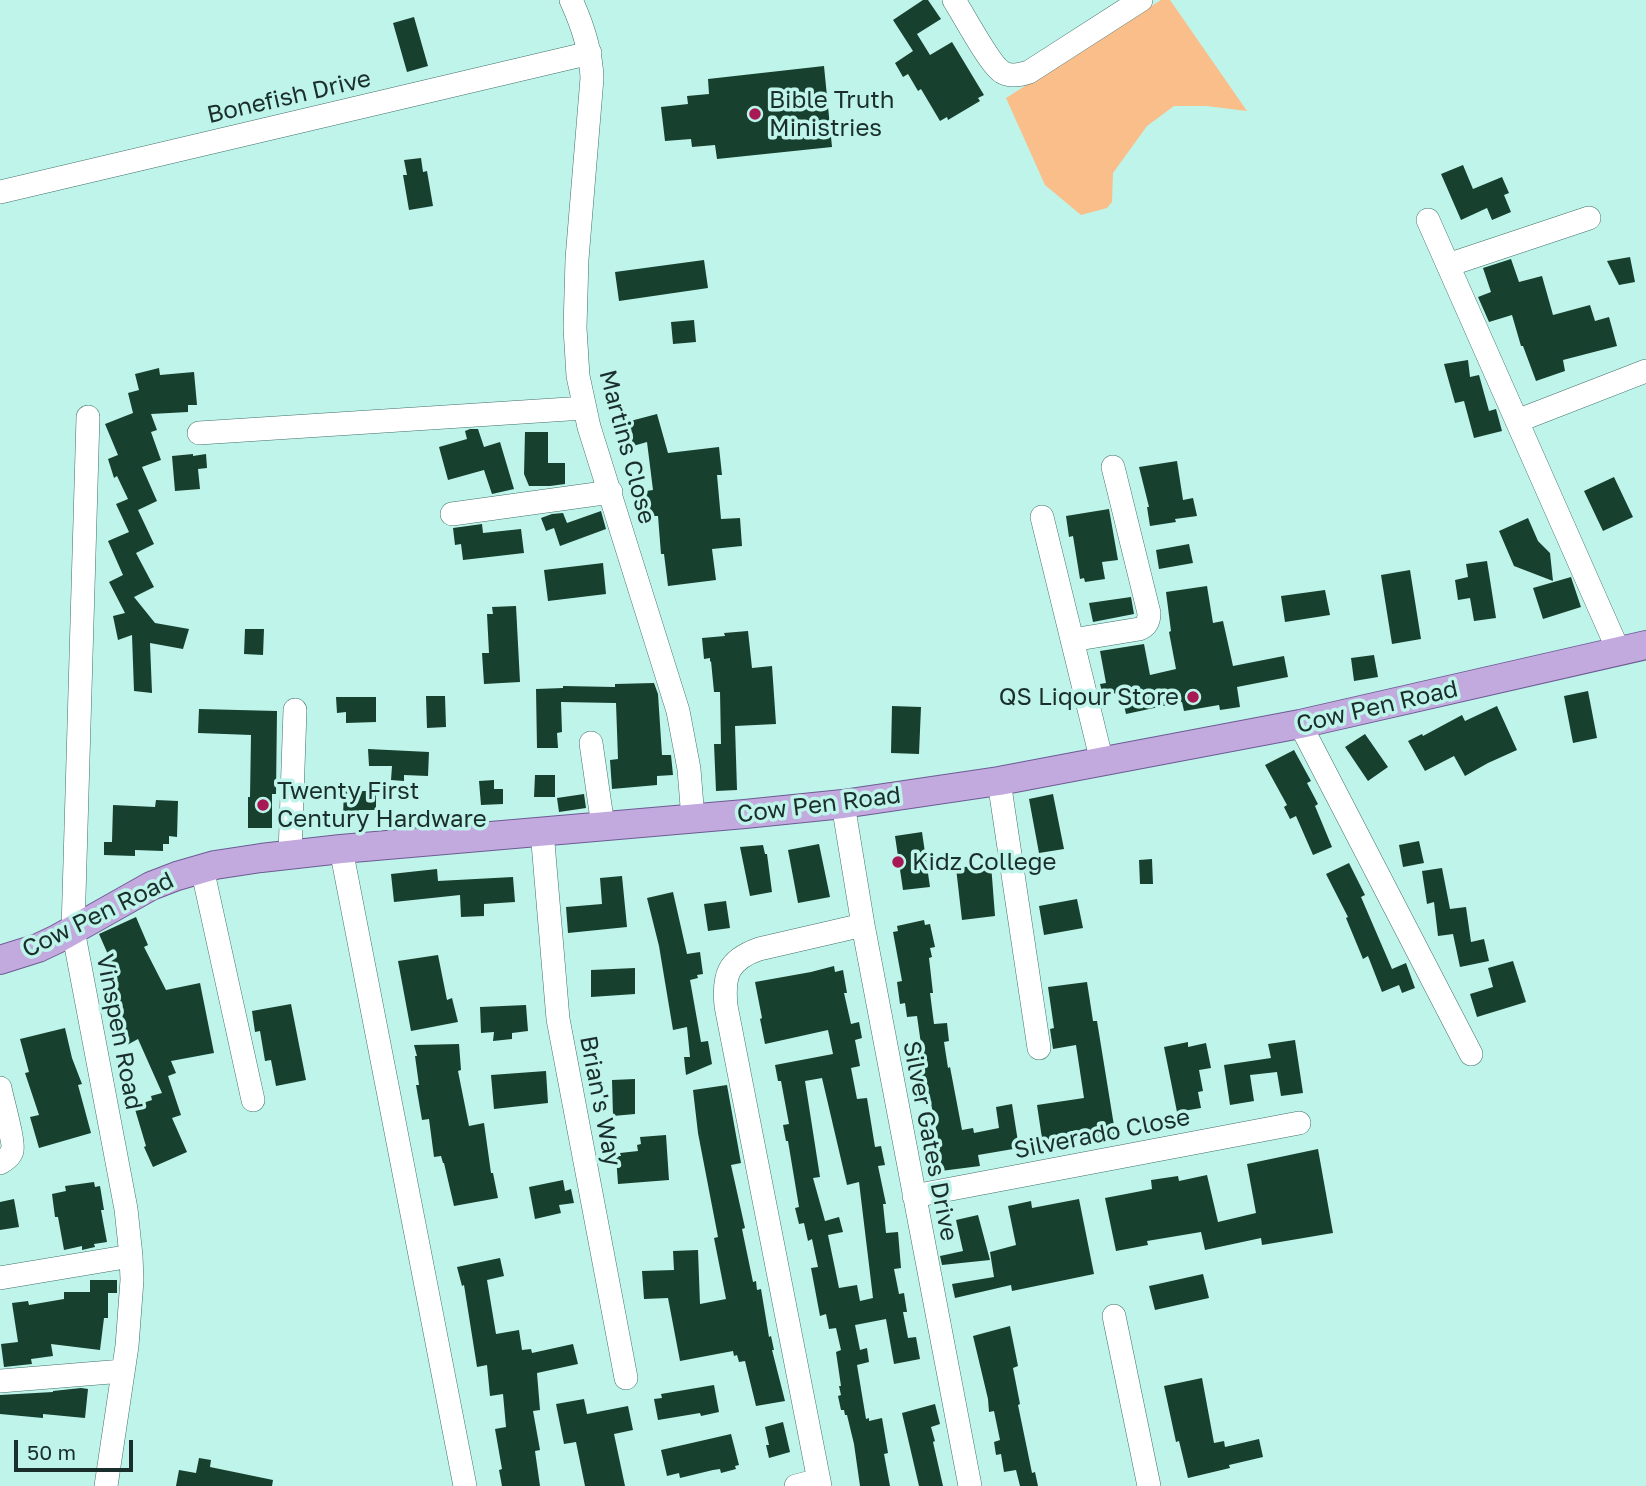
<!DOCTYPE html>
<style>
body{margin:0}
#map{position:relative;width:1646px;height:1486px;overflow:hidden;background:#bff4eb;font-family:"Golos Text",sans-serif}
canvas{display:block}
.scale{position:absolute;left:14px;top:1440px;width:119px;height:32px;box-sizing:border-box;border:4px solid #1a2f2b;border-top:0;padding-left:9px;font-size:21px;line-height:24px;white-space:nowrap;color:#1a2f2b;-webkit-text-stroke:5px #bff4eb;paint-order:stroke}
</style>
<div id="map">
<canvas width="1646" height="1486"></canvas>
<div class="scale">50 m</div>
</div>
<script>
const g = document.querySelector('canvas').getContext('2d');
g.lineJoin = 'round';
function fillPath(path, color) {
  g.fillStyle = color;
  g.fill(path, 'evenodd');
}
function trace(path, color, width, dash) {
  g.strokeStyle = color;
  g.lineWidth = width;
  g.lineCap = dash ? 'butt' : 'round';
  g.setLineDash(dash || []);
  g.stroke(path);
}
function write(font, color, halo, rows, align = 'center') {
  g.font = font + ' "Golos Text",sans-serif';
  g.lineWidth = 7;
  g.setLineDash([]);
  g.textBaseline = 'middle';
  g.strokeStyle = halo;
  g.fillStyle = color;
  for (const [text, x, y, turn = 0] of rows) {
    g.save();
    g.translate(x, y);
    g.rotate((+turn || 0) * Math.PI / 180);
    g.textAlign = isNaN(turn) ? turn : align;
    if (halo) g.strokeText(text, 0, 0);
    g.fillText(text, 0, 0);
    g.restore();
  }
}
fillPath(new Path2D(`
 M1161 0H1170L1247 111 1206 106H1174L1147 126 1113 173 1112 202 1107 208 1081 215 1045 185 1006 98Z`), '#f9be89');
fillPath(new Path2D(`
 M923 0H928L941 19 917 34 930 55 952 42 984 95 978 98 980 101 948 120 947 117 940 121 921 89 918 91 908 74 903 77 895 63 913 51 893 20Z
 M414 17 428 66 407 72 393 23Z
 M824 66 832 147 717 159 715 145 692 147 691 139 665 141 661 107 688 104 687 96 709 94 708 79Z
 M421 158 423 172 427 171 433 206 409 210 403 175H407L404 160Z
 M1463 165 1473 189 1502 177 1509 193 1504 195 1511 212 1492 220 1487 208 1461 220 1441 174Z
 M1630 257 1635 282 1619 285 1607 261Z
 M1511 259 1519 282 1542 276 1553 315 1590 305 1595 321 1609 317 1617 346 1563 360 1565 371 1536 381 1523 346H1521L1512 315 1489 322 1478 297 1491 292 1483 268Z
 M704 260 708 288 619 301 615 272Z
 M694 320 696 342 673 344 671 322Z
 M1468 360 1470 377 1479 375 1489 411 1496 409 1502 431 1474 438 1464 401 1455 403 1444 364Z
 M159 368 160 375 194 372 197 405H188V412L151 414 157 430 151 432 161 460 142 467 157 501 138 510 154 544 136 553 154 587 134 597 155 623 189 629 183 649 150 643 152 693 134 691 132 635 118 640 113 616 125 613 109 582 123 575 108 541 129 532 116 504 128 499 117 476 114 478 108 459 118 455 105 424 133 413 128 393 139 390 135 374Z
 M657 414 668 453 719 447 722 475H717L721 519 740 518 742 546 712 549 716 580 668 586 664 554H661L658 516H648L646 491 653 490 647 442 626 448 619 424Z
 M470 429H478L484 447 500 442 514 489 492 494 484 470 448 480 439 447 467 439 465 431Z
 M525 432H548V463H565V484L550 486H529L524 474Z
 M193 454V456L206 454 207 468 198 469 200 489 175 491 172 456Z
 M1177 461 1183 500 1193 498 1197 516 1175 519 1176 522 1150 526 1147 507H1149L1139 467Z
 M1614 477 1633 517 1603 531 1584 491Z
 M1109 509 1118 560 1102 562 1105 579 1085 582 1084 578 1080 579 1073 536 1069 537 1066 516Z
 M601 511 606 529 560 546 554 528 546 531 541 518 552 514 563 513 567 523Z
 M1528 518 1538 541 1550 553 1553 581 1514 566 1499 531Z
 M482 524 483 533 521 529 524 553 463 560 461 544 455 545 453 528Z
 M1189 544 1193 563 1159 569 1156 550Z
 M1487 561 1496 618 1474 621 1470 598 1458 600 1455 580 1468 577 1466 564Z
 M603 563 606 594 548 601 544 570Z
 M1410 570 1421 639 1392 644 1381 575Z
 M1571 577 1581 607 1543 619 1533 588Z
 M1207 586 1213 623 1223 621 1233 666 1284 656 1288 677 1237 687 1240 707 1220 710 1219 705 1184 711 1182 702 1126 714 1121 692 1103 696 1100 684 1106 683 1100 651 1144 644 1150 675 1176 669 1169 632 1171 631 1166 592Z
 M1325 590 1330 615 1285 622 1281 596Z
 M1131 597 1134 614 1093 622 1089 603Z
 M516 606 520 682 484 684 482 653H489L487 614H493L492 607Z
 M245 629H264L263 655 244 654Z
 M748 631 752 668 772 666 776 724 735 726 737 790 716 791 714 744H721L720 692H714L711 661 710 662V658L704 659 702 638 725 636 724 633Z
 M1374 655 1378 677 1354 681 1351 658Z
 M654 683 658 694 662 755H671L673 775 657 776V785L612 789 610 760 618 759 616 703 561 702 562 732 557 733 558 748H537L536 689 563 688V686L615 687V684Z
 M1588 691 1597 738 1573 743 1564 696Z
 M426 696H445L446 727 427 728Z
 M336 697H376V722L346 723V712L337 713Z
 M892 706 921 707 919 754 891 753Z
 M1497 706 1517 750 1488 763 1465 776 1454 756 1425 771 1408 741 1422 734 1423 736 1462 715 1465 721Z
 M199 709 277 711 276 794H272V828H248V797H250L251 735 198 733Z
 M1365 734 1388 767 1368 781 1345 747Z
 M368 749 429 752 428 776 404 775V781L391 780 392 766H369Z
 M1294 750 1311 781 1307 783 1318 804 1315 806 1332 847 1313 855 1296 816 1290 819 1284 807 1287 805 1265 765Z
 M535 775H555V797H534Z
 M494 780V789H503V804L481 805 479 781Z
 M344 791H376V810H359V816H343Z
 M584 794 586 808 559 812 557 798Z
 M1053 794 1064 849 1039 853 1029 799Z
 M156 800 178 801 177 837 169 836V844H163V851L135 850V856L104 855V842H112L113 805 155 807Z
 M922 832 930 887 903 890 895 836Z
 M1419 841 1424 863 1403 867 1399 845Z
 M819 844 830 897 798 903 788 850Z
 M763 845 765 854H767L772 892 750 896 740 847Z
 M1152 859 1153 884H1140L1139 860Z
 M1349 863 1365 895 1361 897 1392 969 1406 963 1415 988 1402 993 1399 985 1382 992 1368 956 1363 959 1346 918 1348 917 1326 874Z
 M991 864 995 916 962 920 956 868Z
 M1442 868 1450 909 1466 907 1471 942 1484 939 1489 961 1460 967 1453 934 1438 936 1434 902 1427 904 1422 871Z
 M437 869 438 881 513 877 515 902 484 904V916L461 917 460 895 394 902 391 874Z
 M622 876 627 927 568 933 566 907 602 904 600 878Z
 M673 892 687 954 700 952 703 974 697 975 698 978 690 980 701 1042 708 1041 712 1064 686 1075 684 1057H690L687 1027 673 1030 659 946 647 898Z
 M1077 899 1083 928 1044 935 1039 906Z
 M726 901 730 928 708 931 704 904Z
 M136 917 148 945 144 947 166 990 200 983 214 1053 171 1061 176 1073 168 1076 181 1115 172 1118 187 1152 153 1167 144 1147 146 1146 134 1106 152 1100 151 1096 162 1093 138 1039 127 1045 115 1021 121 1018 102 983 117 975 99 934Z
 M924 920 925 925 930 924 935 947 930 948 932 957 929 958 933 993H930L934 1024 947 1023 949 1041 944 1042 948 1068 950 1067 962 1130 973 1128 974 1133 999 1128 996 1107 1012 1104 1019 1148 978 1155 980 1166 933 1172 927 1141 938 1139 929 1093 918 1095 914 1074 925 1072 917 1016 907 1017 905 1003 900 1004 897 982 902 981 893 932 898 931 897 926Z
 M438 955 447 1000 452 998 458 1022 411 1031 398 961Z
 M1513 961 1526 1002 1477 1017 1470 994 1493 987 1488 968Z
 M834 966 835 972 843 970 847 993H844L851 1024 859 1022 862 1038 855 1040 860 1066 851 1068 857 1099 867 1098 875 1147 881 1146 885 1165 878 1166 886 1204H883L886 1233 898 1232 901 1268 894 1269 899 1294 904 1293 907 1312H903L908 1338 916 1337 920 1359 894 1364 886 1319 855 1325 860 1350 867 1348 869 1362 857 1365 866 1419 869 1418V1421L882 1418 888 1453 884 1454 890 1486H860L854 1444 847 1415H845L844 1410H841L838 1396 841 1395 839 1386H841L836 1352 841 1350 836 1328 829 1329 826 1314 820 1316 811 1268 818 1267 812 1239 808 1241 804 1223 799 1224 795 1208 799 1207 788 1141H786L783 1125 789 1124 781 1081H778L775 1065 833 1054 828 1030 765 1044 760 1019 762 1018 755 982 811 972ZM822 1078 847 1185 859 1182 873 1298 860 1301 857 1285 839 1288 828 1235 843 1232 839 1217 825 1221 813 1178 820 1177 805 1081Z
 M635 968V994L591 997V970Z
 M1087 982 1093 1021H1097L1116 1138 1091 1142 1090 1138 1043 1145 1037 1105 1084 1098 1076 1045 1053 1049 1050 1029 1054 1028 1048 987Z
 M291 1004 306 1080 276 1086 271 1060 265 1061 260 1031 255 1032 252 1011Z
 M526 1005 528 1031 512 1033V1039L493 1041 494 1032 481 1033 480 1007Z
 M65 1028 72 1058 82 1084 78 1085 91 1133 39 1148 30 1117 39 1115 25 1073 29 1072 20 1039Z
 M1295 1040 1303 1093 1281 1096 1277 1072 1250 1075 1254 1101 1230 1105 1224 1065 1271 1058 1268 1044Z
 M1188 1042V1047L1206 1043 1211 1068 1199 1070 1203 1091 1198 1092 1201 1108 1177 1112 1164 1047Z
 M459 1044 461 1070 458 1071 469 1126 484 1123 491 1173H493L498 1198 454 1206 444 1163H443L441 1156 434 1157 429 1119 422 1120 416 1085H419L415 1056H417L414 1045Z
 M546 1071 548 1103 494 1109 491 1075Z
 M635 1079V1114L613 1116 612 1080Z
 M727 1085 741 1163 731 1165 745 1228 742 1229 753 1282 756 1281 757 1290 761 1289 769 1337 771 1336 774 1350H772L785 1401 756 1406 745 1361 739 1362 737 1355 734 1356 733 1351 680 1361 668 1298 644 1299 642 1271 674 1270 673 1251 698 1250 700 1304 726 1299 714 1238 718 1237 698 1133 693 1090Z
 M666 1135 669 1180 618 1184 616 1156H621L620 1153 638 1151 637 1145 641 1144 640 1137Z
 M1318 1149 1333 1233 1262 1245 1261 1238 1205 1250 1201 1232 1147 1241 1148 1245 1116 1251 1105 1198 1152 1189 1151 1180 1178 1176 1179 1181 1207 1175 1218 1222 1256 1213 1247 1164Z
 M563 1180 565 1191 571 1189 574 1203 559 1205 561 1213 535 1219 529 1187Z
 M94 1182 95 1187 100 1186 104 1210H101L107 1242 94 1244 95 1247 82 1250V1246L64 1250 58 1217H55L52 1194 66 1191 65 1186Z
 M14 1199 19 1227 0 1230V1202Z
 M1079 1199 1094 1274 1012 1291 1011 1285 955 1298 952 1284 994 1277 990 1252 1016 1245 1008 1206 1031 1201 1032 1208Z
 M978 1215 990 1260 942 1265 940 1256 963 1251 956 1220Z
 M500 1258 504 1276 487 1280 496 1334 519 1330 522 1350 531 1349 532 1353 573 1344 578 1364 537 1373 540 1410 533 1411 540 1450 535 1451 540 1486H502L499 1470 502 1469 495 1429 506 1427 503 1394 490 1396 487 1365 477 1367 464 1285 462 1286 457 1267Z
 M1203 1274 1209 1298 1155 1310 1149 1286Z
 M90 1280H117V1293H108V1318H104L100 1350 51 1344 53 1356 31 1359 32 1364 4 1367 1 1344 18 1342 12 1303 28 1301 29 1305 64 1299V1292H90Z
 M1010 1326 1018 1366 1013 1368 1020 1404 1018 1405 1032 1473 1035 1472 1038 1486H1020L1016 1470 1004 1472 1001 1454 996 1455 994 1442 1000 1440 994 1411 989 1412 988 1399 973 1336Z
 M1202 1378 1214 1443 1224 1441 1225 1447 1259 1439 1263 1457 1229 1465 1230 1468 1188 1478 1179 1441 1176 1442 1164 1386Z
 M714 1385 719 1412 701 1416 700 1413 658 1420 654 1399 662 1398 661 1394Z
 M81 1388 88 1389 85 1418 43 1414V1418L0 1414V1395L53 1392V1391Z
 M584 1399 587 1414 628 1406 633 1430 614 1434 625 1486H585L576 1442 564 1444 556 1404Z
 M935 1404 940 1424 931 1427 935 1441 933 1442 943 1486H919L902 1413Z
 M783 1422 790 1452 769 1458 766 1445H769L765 1427Z
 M731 1434 739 1465 735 1466 736 1469 721 1473 720 1469 713 1470 680 1478 679 1473 667 1476 661 1450Z
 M199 1458 211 1460 210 1467 273 1480 272 1486H176L179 1470 196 1473Z`), '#17402e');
const minor = new Path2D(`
 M571 0C583 26 591 50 592 78L577 259 575 328 578 376 589 427 678 711 689 769 693 819
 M954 0C963 14 990 65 1002 72 1010 77 1020 75 1029 72L1141 0
 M0 192 590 53
 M1428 220 1619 652
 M1448 265 1589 218
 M88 417 73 930 126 1209 131 1256 132 1280 127 1346 106 1486
 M1517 421 1646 371
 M199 433 584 408
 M452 514 611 492
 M1042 517 1102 762
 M1072 640 1139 629C1147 626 1149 621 1149 613L1113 467
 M1300 724 1471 1054
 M591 743 603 826
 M999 781 1039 1048
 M843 804 863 925 970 1486
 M542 831 558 1019 626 1378
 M341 849 465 1486
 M290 854 295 710
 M202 868 253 1100
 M0 1088C2 1099 15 1144 12 1151 10 1157 5 1160 0 1163
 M914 1196 1299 1123
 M0 1278 131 1256
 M1114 1316 1149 1486
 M0 1381 123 1371
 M796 1486 819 1480
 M820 1486 726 1006C723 975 728 960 759 949L863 925`);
const major = new Path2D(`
 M0 960 38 948 57 939 151 886 177 876 215 865 261 858 341 849 745 814 843 804 999 781 1300 724 1646 645`);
trace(minor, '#407069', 24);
trace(major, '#6d5b92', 30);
trace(minor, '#fff', 23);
trace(major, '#c2aadf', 28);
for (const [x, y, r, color] of [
 [755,114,7,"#a81854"],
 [1193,697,7,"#a81854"],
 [263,805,7,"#a81854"],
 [898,862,7,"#a81854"]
]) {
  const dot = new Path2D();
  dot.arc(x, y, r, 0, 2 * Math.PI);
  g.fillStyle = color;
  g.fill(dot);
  trace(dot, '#bff4eb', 2.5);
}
write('24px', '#1a2f2b', '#bff4eb', [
 ["Bonefish Drive",289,97,-13],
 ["Martins Close",627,447,75],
 ["Cow Pen Road",1377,707,-13],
 ["Cow Pen Road",819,805,-7],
 ["Cow Pen Road",98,915,-26],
 ["Vinspen Road",119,1032,79],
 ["Brian's Way",600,1101,79],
 ["Silverado Close",1102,1134,-11],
 ["Silver Gates Drive",930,1141,79]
]);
write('24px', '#1a2f2b', '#bff4eb', [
 ["Bible Truth",769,100],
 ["Ministries",769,128],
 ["QS Liqour Store",1179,697,"right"],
 ["Twenty First",277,791],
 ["Century Hardware",277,819],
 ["Kidz College",912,862]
], 'left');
</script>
